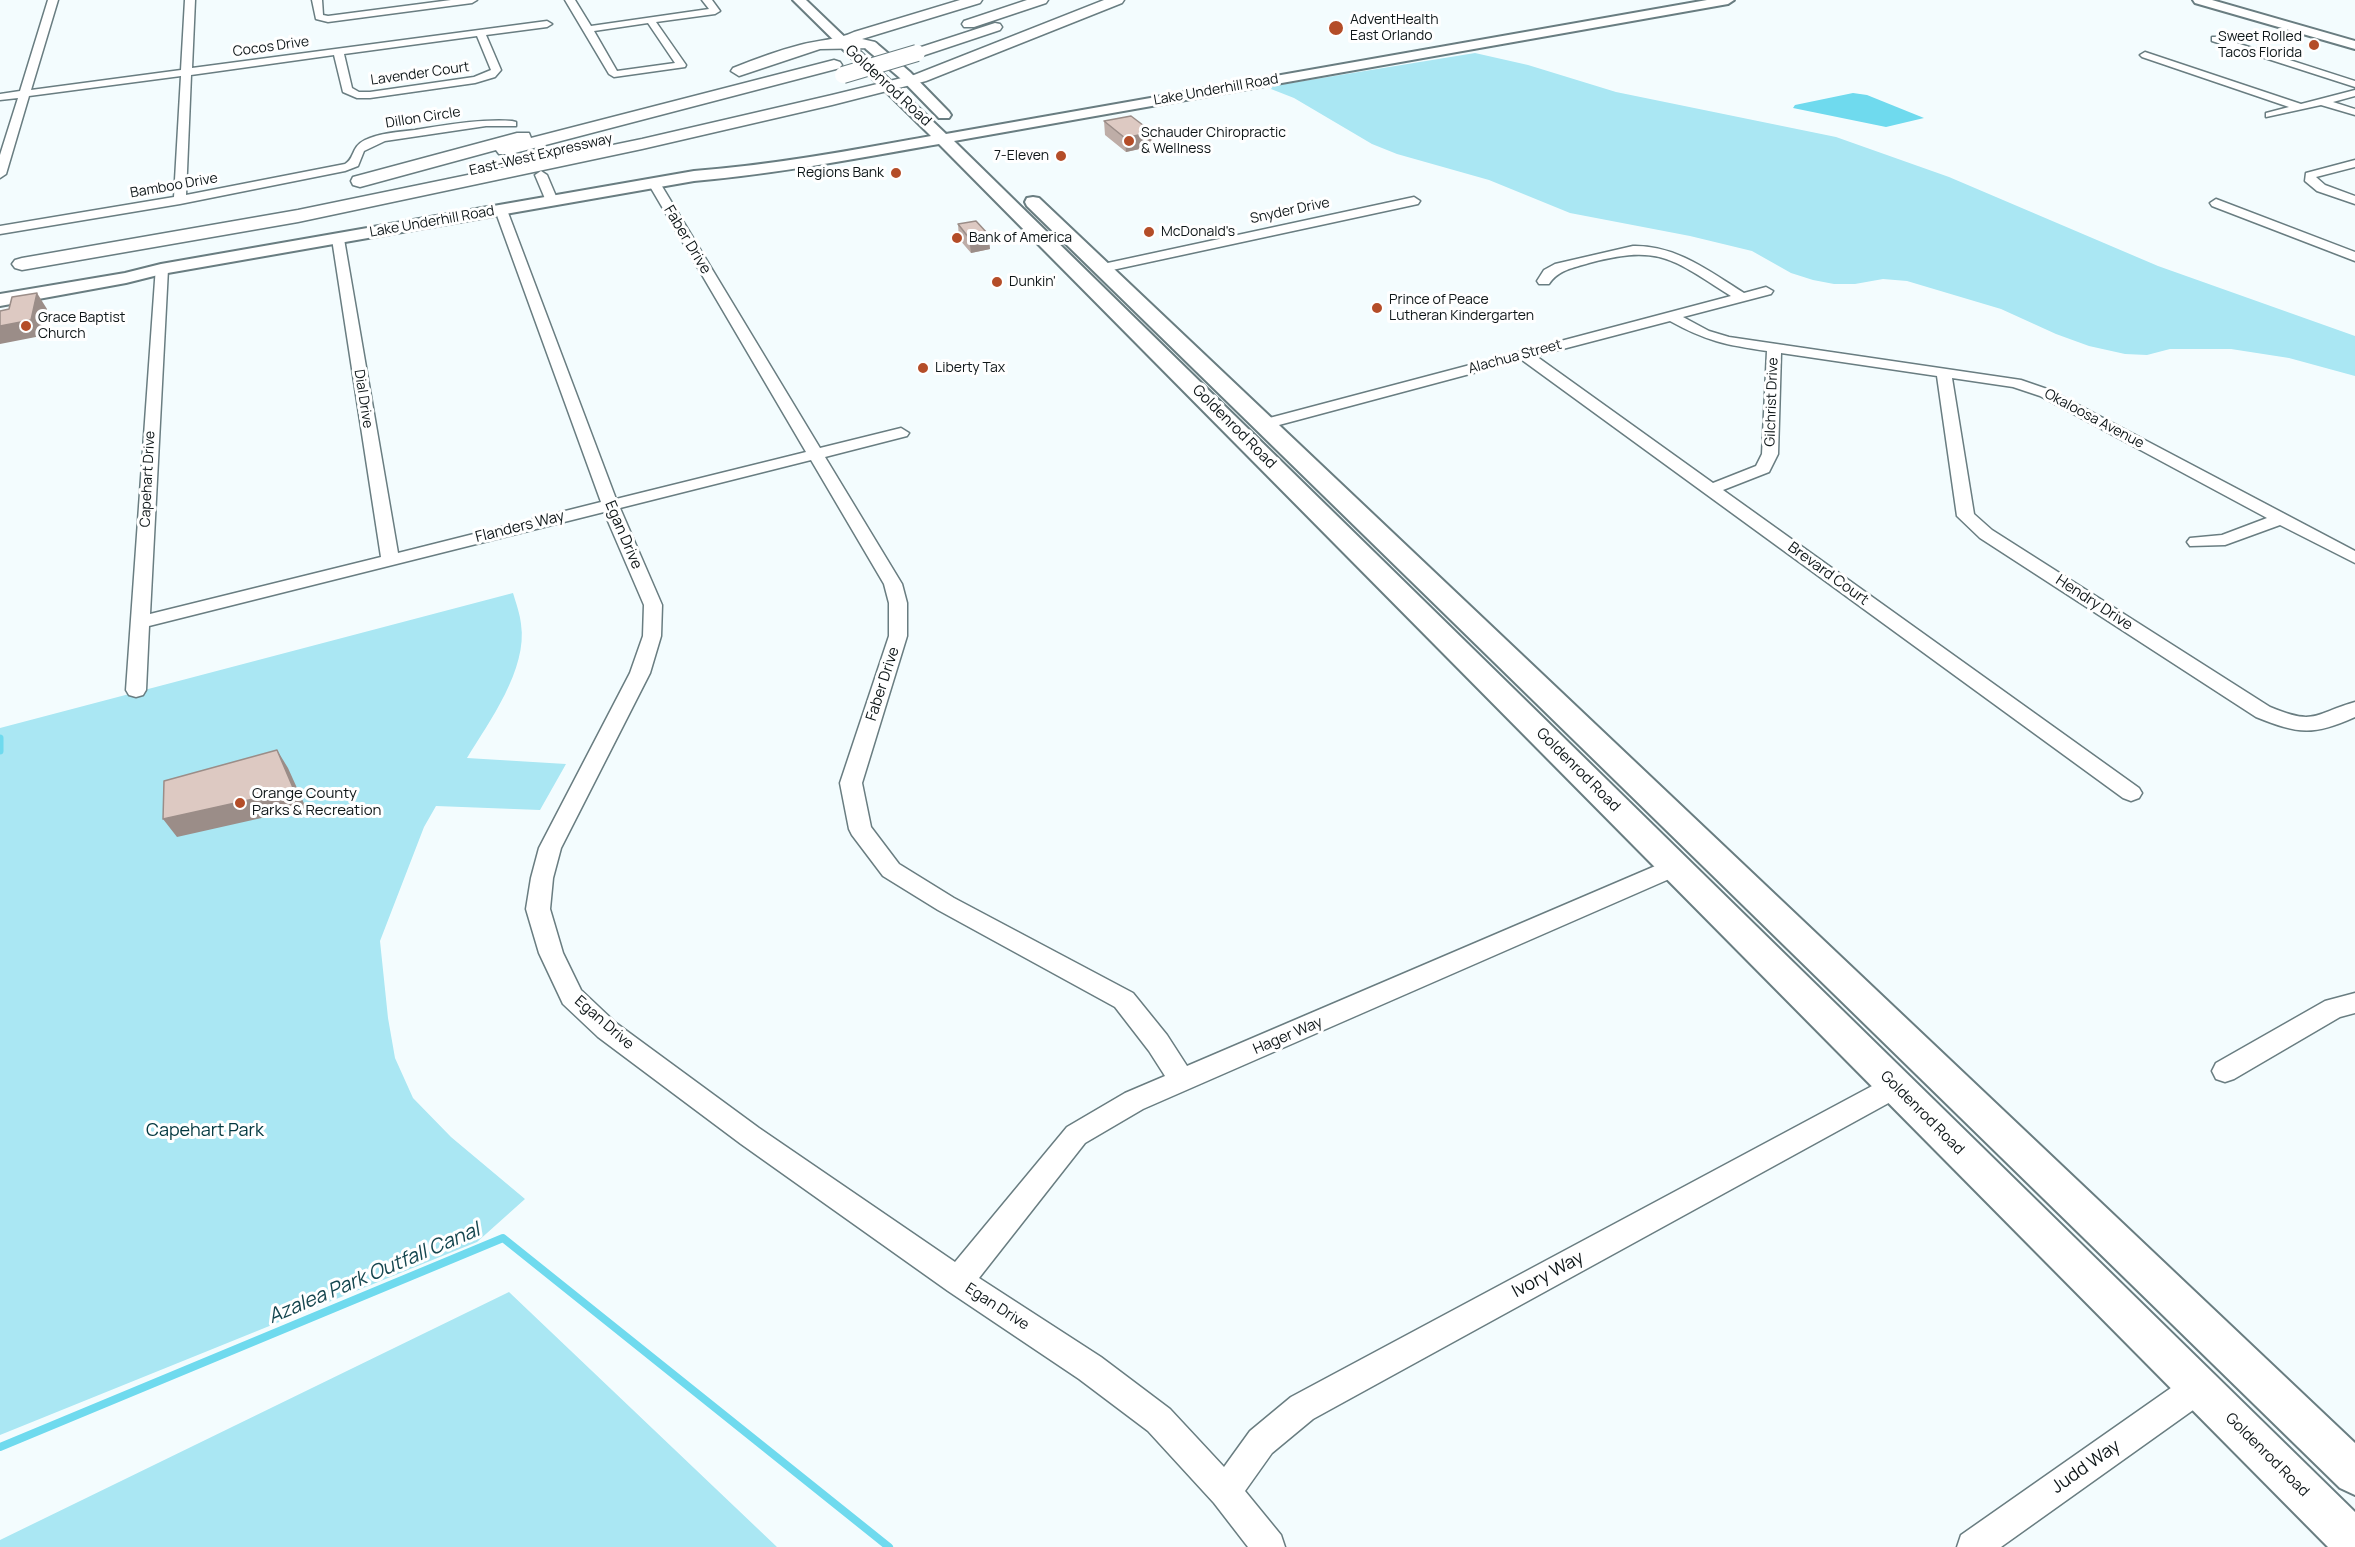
<!DOCTYPE html>
<style>
body{margin:0}
canvas{display:block;background:#f3fcfe}
</style>
<canvas width="2355" height="1547"></canvas>
<script>
const g = document.querySelector('canvas').getContext('2d');
g.lineJoin = 'round';
function fillPath(path, color) {
  g.fillStyle = color;
  g.fill(path, 'evenodd');
}
function trace(path, color, width, dash) {
  g.strokeStyle = color;
  g.lineWidth = width;
  g.lineCap = dash ? 'butt' : 'round';
  g.setLineDash(dash || []);
  g.stroke(path);
}
function write(font, color, halo, rows, align = 'center') {
  g.font = font + ' Manrope,sans-serif';
  g.lineWidth = 6;
  g.setLineDash([]);
  g.textBaseline = 'middle';
  g.strokeStyle = halo;
  g.fillStyle = color;
  for (const [text, x, y, turn = 0] of rows) {
    g.save();
    g.translate(x, y);
    g.rotate((+turn || 0) * Math.PI / 180);
    g.textAlign = isNaN(turn) ? turn : align;
    if (halo) g.strokeText(text, 0, 0);
    g.fillText(text, 0, 0);
    g.restore();
  }
}
fillPath(new Path2D(`
 M1475 53 1528 65 1616 92 1836 137 1949 177 2158 266 2355 336V376L2289 358 2231 349H2170L2147 355 2125 354 2089 346 2056 334 2001 309 1907 281 1883 279 1855 284H1834L1813 280 1791 273 1752 251 1690 236 1570 213 1489 180 1397 154 1372 144 1294 98 1271 89 1273 86Z
 M513 593C516 603 520 614 521 624 528 669 489 722 467 758L566 764 540 810 436 806 424 827 380 941 388 1018 395 1058 413 1098 451 1137 525 1199 477 1242 0 1435V728Z
 M509 1292 777 1547H0V1540Z`), '#aae7f3');
fillPath(new Path2D(`
 M1853 93 1867 95 1924 118 1886 127 1793 108 1795 105Z`), '#6fdaee');
trace(new Path2D(`
 M0 738V751`), '#6fdaee', 7);
trace(new Path2D(`
 M0 1447 503 1238 889 1547`), '#6fdaee', 8);
const street = new Path2D(`
 M48 0H58L31 90 181 70 185 0H195L192 68 547 21 552 24 547 27 486 35 501 70 495 77 475 83 370 98H357L343 92 334 55 191 75 186 195 345 164C355 158 351 147 365 140 380 133 398 132 415 130 447 125 479 119 512 121L516 122V126H486L385 141 364 151 358 166 345 171 180 204 0 234V226L174 197 181 76 29 96 6 174 0 178V155L18 98 0 100V94L20 91ZM477 36 491 70 474 77 370 92H359L352 88 344 54Z
 M312 0H322L323 15 328 16 451 0H477L472 3 328 22 316 19Z
 M565 0H575L591 26 709 9 702 0H712L720 11 715 14 656 22 686 65 685 67 614 77 609 74ZM648 23 675 63 617 71 594 31Z
 M2212 37H2218L2355 81V87L2212 41Z
 M2145 52 2301 104 2355 90V96L2333 102 2355 109V115L2321 105 2266 117V113L2289 107 2142 57 2140 55Z
 M2355 160V167L2316 177 2325 185 2355 196V204L2317 191 2305 181 2306 173Z
 M541 171 547 175 558 201 556 204 552 205 546 201 535 175Z
 M654 179 660 183 820 448 901 428 909 433 907 436 825 457 902 584 907 603V636L862 783 871 827 899 864 954 898 1133 993 1167 1035 1187 1066 1667 861 1675 859 1683 861 1686 867 1683 873 1143 1109 1085 1143 979 1278 1101 1357 1170 1409 1224 1467 1250 1431 1291 1397 1887 1078 1896 1075 1905 1078 1909 1086 1905 1094 1313 1419 1272 1453 1245 1491 1281 1535 1285 1547H1248L1214 1503 1148 1431 1079 1379 948 1291 741 1144 598 1037 563 1004 539 953 526 909 531 878 539 848 630 673 643 636 644 605 604 512 149 626 146 690 143 695 136 697 129 695 126 690 156 266H166L168 269 150 614 381 557 332 239 338 235 344 239 398 553 601 502 495 210 501 206 507 210 616 499 806 452 648 183ZM811 460 884 584 889 603V636L840 783 849 829 852 835 883 876 938 910 1115 1007 1149 1051 1165 1076 1125 1093 1067 1127 955 1262 759 1128 616 1023 581 990 563 953 550 909 553 878 561 848 650 673 661 636 662 605 620 508Z
 M1414 197 1420 201 1418 204 1103 272 1096 268 1103 264Z
 M2216 199 2355 252V261L2212 206 2210 203Z
 M1633 246C1676 245 1709 271 1744 293L1766 287 1773 291 1771 294 1683 317 1709 331 1729 337 2021 380 2050 390 2355 551V563L2280 525 2225 545 2190 546 2187 542 2190 538 2222 535 2267 518 2040 396 2013 387 1952 378 1974 514 1992 530 2270 707C2316 726 2313 714 2355 702V717C2313 736 2298 734 2256 717L1980 538 1957 516 1937 376 1781 353 1778 454 1769 472 1723 490 2139 788 2142 793 2139 798 2131 801 2123 798 1522 360 1264 429 1256 424 1258 421 1731 296C1672 259 1660 244 1589 263 1573 268 1558 270 1549 284H1539L1537 281 1544 270 1555 264ZM1670 321C1706 341 1726 345 1767 351L1762 454 1756 466 1713 483 1536 356Z
 M2355 993V1013L2340 1017 2234 1079 2225 1082 2216 1079 2212 1071 2216 1063 2325 1001Z
 M2199 1372 2210 1376 2214 1387 2210 1398 2001 1547H1957L1961 1535 2188 1376Z`);
const secondary = new Path2D(`
 M793 0H806L946 134 1707 0H1734L1728 4 954 141 2355 1512V1547H2328L939 144C858 158 776 174 694 181L162 274 126 283 0 306V294L125 273 161 264 694 171C774 165 853 150 931 136Z
 M2193 0H2212L2355 41V49L2195 3Z
 M871 42 876 43 910 72 949 112 951 115 949 118H939L900 78 866 49 864 46Z
 M1033 197 1039 198 2355 1443V1495L2340 1488 1027 206 1025 202 1027 198Z`);
const highway = new Path2D(`
 M960 0H982L980 3 862 39 875 42 878 45 875 48 820 49 739 76 731 71 733 68C755 59 777 51 800 45 818 40 837 40 854 32Z
 M1027 0H1048L1046 3 974 27H964L962 24 964 21Z
 M1104 0H1124L1122 3 926 81 832 105 642 149 298 222 22 270 15 268 12 264 15 260 22 258 298 210 642 139 832 95 914 75Z
 M995 23 1000 24 1002 27 1000 30 922 56H912L909 53 912 50Z
 M834 60 840 62 842 65 840 68 511 154H499L496 150 360 187 353 185 351 181 353 177 517 133H529L531 138Z`);
trace(street, '#697d81', 3);
trace(secondary, '#697d81', 4);
trace(highway, '#697d81', 3);
fillPath(street, '#fff');
fillPath(secondary, '#fff');
fillPath(highway, '#fff');
const highwayBridge = new Path2D(`
 M843 75 917 53`);
trace(highwayBridge, '#697d81', 18, []);
trace(highwayBridge, '#fff', 16);
fillPath(new Path2D(`
 M1104 121 1153 146 1126 152 1105 135Z
 M958 224 988 234 990 249 971 253 959 239Z`), '#beada7');
fillPath(new Path2D(`
 M1152 132 1153 146 1126 152 1125 138Z
 M988 234 990 249 971 253 969 238Z
 M37 293 47 309 41 336 0 344V326Z
 M277 750 288 768 306 808 177 837 163 819Z`), '#9b8d88');
const building = new Path2D(`
 M1131 116 1152 132 1125 138 1104 121Z
 M976 221 988 234 969 238 958 224Z
 M37 293 31 320 0 326V311L9 309 12 297Z
 M277 750 294 790 163 819 164 781Z`);
fillPath(building, '#ddc9c2');
trace(building, '#9b8d88', 1.5);
for (const [x, y, r, color] of [
 [1336,28,8,"#b44d28"],
 [2314,45,6,"#b44d28"],
 [1129,141,6,"#b44d28"],
 [1061,156,6,"#b44d28"],
 [896,173,6,"#b44d28"],
 [1149,232,6,"#b44d28"],
 [957,238,6,"#b44d28"],
 [997,282,6,"#b44d28"],
 [1377,308,6,"#b44d28"],
 [26,326,6,"#b44d28"],
 [923,368,6,"#b44d28"],
 [240,803,6,"#b44d28"]
]) {
  const dot = new Path2D();
  dot.arc(x, y, r, 0, 2 * Math.PI);
  g.fillStyle = color;
  g.fill(dot);
  trace(dot, '#fff', 2);
}
write('14px', '#0e1618', '#fff', [
 ["AdventHealth",1350,20],
 ["East Orlando",1350,36],
 ["Sweet Rolled",2302,37,"right"],
 ["Tacos Florida",2302,53,"right"],
 ["Schauder Chiropractic",1141,133],
 ["& Wellness",1141,149],
 ["7-Eleven",1049,156,"right"],
 ["Regions Bank",884,173,"right"],
 ["McDonald's",1161,232],
 ["Bank of America",969,238],
 ["Dunkin'",1009,282],
 ["Prince of Peace",1389,300],
 ["Lutheran Kindergarten",1389,316],
 ["Grace Baptist",38,318],
 ["Church",38,334],
 ["Liberty Tax",935,368]
], 'left');
write('14px', '#0e1618', '#fff', [
 ["Cocos Drive",271,47,-8],
 ["Lavender Court",420,74,-8],
 ["Lake Underhill Road",1216,90,-10],
 ["Dillon Circle",423,118,-9],
 ["East-West Expressway",541,155,-13],
 ["Bamboo Drive",174,186,-10],
 ["Snyder Drive",1290,211,-12],
 ["Lake Underhill Road",432,222,-10],
 ["Alachua Street",1515,357,-15],
 ["Dial Drive",363,399,81],
 ["Gilchrist Drive",1772,402,-88],
 ["Okaloosa Avenue",2094,419,28],
 ["Capehart Drive",148,479,-87]
]);
write('15px', '#0e1618', '#fff', [
 ["Goldenrod Road",888,86,43],
 ["Faber Drive",687,240,59],
 ["Goldenrod Road",1234,427,45],
 ["Flanders Way",520,527,-14],
 ["Egan Drive",623,535,67],
 ["Brevard Court",1828,574,36],
 ["Hendry Drive",2094,603,33],
 ["Faber Drive",883,684,-72],
 ["Goldenrod Road",1578,770,45],
 ["Egan Drive",604,1023,41],
 ["Hager Way",1288,1036,-23],
 ["Goldenrod Road",1922,1113,45],
 ["Egan Drive",997,1307,33],
 ["Goldenrod Road",2267,1455,45]
]);
write('15px', '#0e1618', '#fff', [
 ["Orange County",252,794],
 ["Parks & Recreation",252,811]
], 'left');
write('18px', '#01373f', '#fff', [
 ["Capehart Park",205,1131]
]);
write('18px', '#0e1618', '#fff', [
 ["Ivory Way",1548,1275,-28],
 ["Judd Way",2086,1467,-35]
]);
write('italic 20px', '#15464f', '#fff', [
 ["Azalea Park Outfall Canal",374,1274,-23]
]);
</script>
